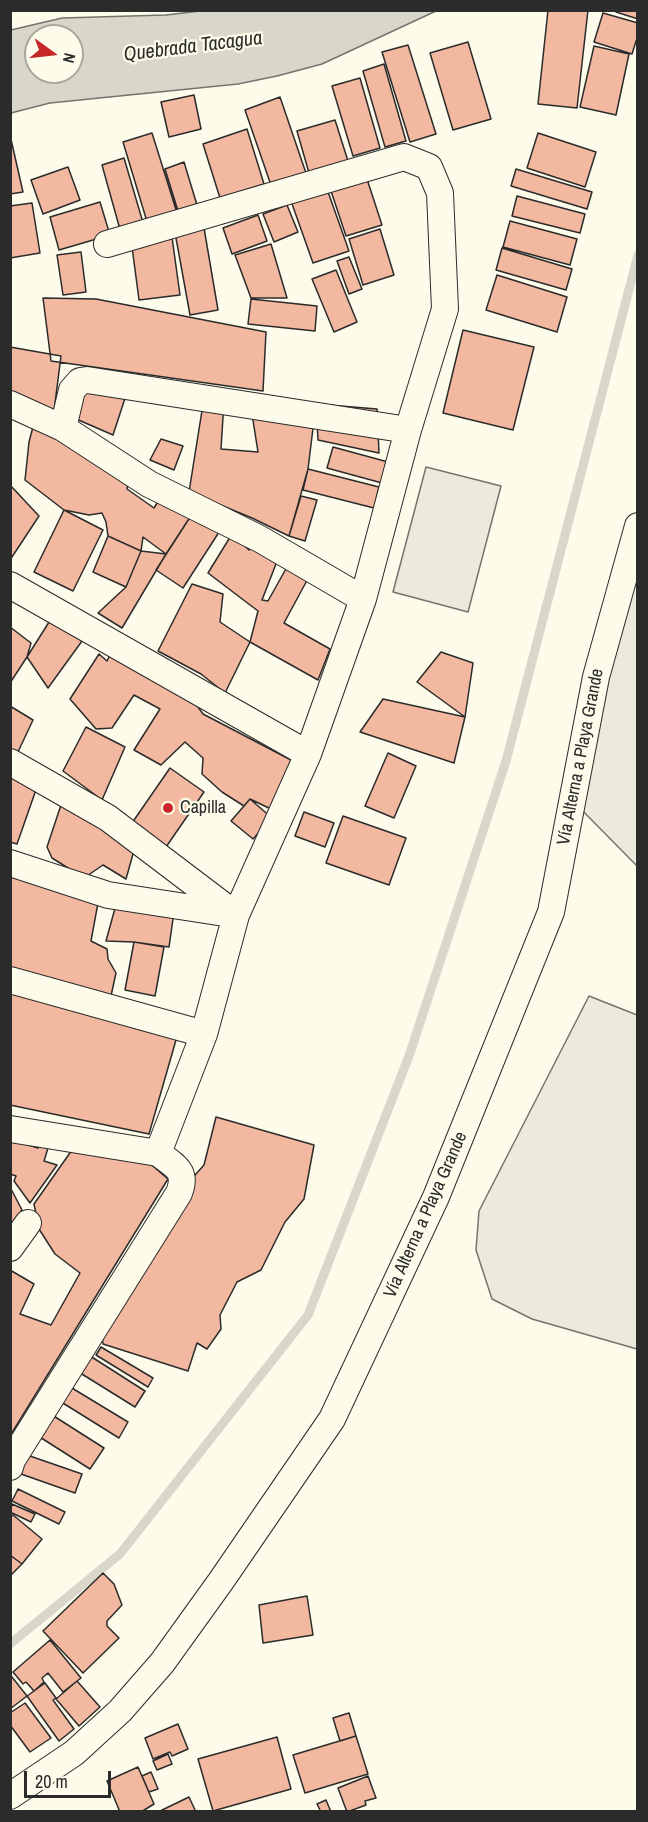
<!DOCTYPE html>
<meta charset="utf-8">
<style>
body{margin:0}
#map{position:relative;width:648px;height:1822px;overflow:hidden;background:#fdfbea;font-family:"Archivo Narrow",sans-serif}
canvas{display:block}
.frame{position:absolute;inset:0;border:12px solid #2b2b2b;pointer-events:none}
.north{position:absolute;left:24px;top:24px;width:60px;height:60px;box-sizing:border-box;background:#fdfbea;border:2px solid #a9a89e;border-radius:50%;rotate:105deg;font-size:16px;font-weight:700;line-height:24px;text-align:center;color:#2b2b2b}
.north::after{content:'';display:block;margin:auto;width:21px;height:27px;background:#c62828;clip-path:polygon(50% 0,100% 100%,50% 72%,0 100%)}
.scale{position:absolute;left:24px;top:1771px;width:87px;height:27px;box-sizing:border-box;border:3px solid #2b2b2b;border-top:0;padding-left:8px;font-size:18px;line-height:21px;white-space:nowrap;color:#2b2b2b;-webkit-text-stroke:4px #fdfbea;paint-order:stroke}
</style>
<div id="map">
<canvas width="648" height="1822"></canvas>
<div class="frame"></div>
<div class="north">N</div>
<div class="scale">20 m</div>
</div>
<script>
const g = document.querySelector('canvas').getContext('2d');
g.lineJoin = 'round';
function fillPath(path, color) {
  g.fillStyle = color;
  g.fill(path, 'evenodd');
}
function trace(path, color, width, dash) {
  g.strokeStyle = color;
  g.lineWidth = width;
  g.lineCap = dash ? 'butt' : 'round';
  g.setLineDash(dash || []);
  g.stroke(path);
}
function write(font, color, halo, rows, align = 'center') {
  g.font = font + ' "Archivo Narrow",sans-serif';
  g.lineWidth = 4.5;
  g.setLineDash([]);
  g.textBaseline = 'middle';
  g.strokeStyle = halo;
  g.fillStyle = color;
  for (const [text, x, y, turn = 0] of rows) {
    g.save();
    g.translate(x, y);
    g.rotate((+turn || 0) * Math.PI / 180);
    g.textAlign = isNaN(turn) ? turn : align;
    if (halo) g.strokeText(text, 0, 0);
    g.fillText(text, 0, 0);
    g.restore();
  }
}
const green = new Path2D(`
 M426 467 501 486 468 612 393 592Z
 M637 526V866L572 800Z
 M589 996 637 1015V1349L532 1319 492 1299 476 1250 479 1211Z`);
fillPath(green, '#ecebdb');
trace(green, '#74746e', 1.5);
const water = new Path2D(`
 M200 11V10L436 11 322 64 277 76 238 84 50 103 11 113V30L62 18 166 15ZM36 36H72V72H36Z`);
fillPath(water, '#d8d7c9');
trace(water, '#74746e', 1.5);
trace(new Path2D(`
 M10 1644 120 1554 308 1315 409 1056 506 761 638 255`), '#d8d7c9', 9);
const building = new Path2D(`
 M548 10H588L577 108 538 104Z
 M617 10H638V19L616 12Z
 M603 13 638 23V35L632 54 594 42Z
 M468 42 491 119 453 130 430 53Z
 M408 45 436 134 410 142 382 52Z
 M594 46 629 54 616 115 580 107Z
 M384 64 406 141 385 147 363 71Z
 M360 78 380 148 353 156 332 86Z
 M194 95 201 129 169 137 161 102Z
 M280 97 307 176 272 188 245 110Z
 M335 120 348 161 309 173 297 131Z
 M247 129 264 184 220 198 203 144Z
 M152 133 178 216 148 225 123 142Z
 M538 133 596 152 585 187 527 168Z
 M10 135 23 192 10 194Z
 M124 158 144 226 121 233 102 165Z
 M184 162 197 205 178 211 165 169Z
 M68 167 80 200 43 214 31 180Z
 M516 169 592 192 587 209 511 186Z
 M365 173 382 225 346 236 329 185Z
 M327 189 349 251 313 263 291 201Z
 M517 196 585 214 580 233 512 216Z
 M100 202 110 235 59 250 50 217Z
 M32 203 40 253 10 258V206Z
 M287 205 298 232 274 242 263 214Z
 M258 215 267 241 232 254 223 228Z
 M510 221 577 239 570 265 503 247Z
 M203 222 218 310 190 315 174 227Z
 M380 229 394 275 363 285 349 239Z
 M171 230 180 295 139 300 131 239Z
 M271 244 287 298H251L235 255Z
 M502 248 572 269 566 290 496 270Z
 M81 252 86 292 63 295 57 255Z
 M349 257 362 289 349 294 337 261Z
 M336 270 357 322 334 332 312 279Z
 M497 275 567 297 557 332 486 310Z
 M43 298 96 299 266 332 263 391 51 361Z
 M251 299 317 306 315 331 248 324Z
 M463 330 534 347 513 430 443 413Z
 M10 347 61 356 54 411 10 392Z
 M90 370 130 383 113 435 74 418Z
 M249 395 316 404 308 469 289 536 252 518 189 492 204 398 224 401 221 449 258 452Z
 M316 404 377 409 379 453 318 440Z
 M34 423 130 472 127 489 154 508 164 492 194 511 166 554 143 537 141 551 108 536 106 522 102 513 89 515 64 510 25 480 29 442Z
 M161 439 183 446 174 470 150 460Z
 M333 447 388 462 382 483 327 468Z
 M308 469 379 487 374 508 303 490Z
 M10 485 39 516 10 560Z
 M301 496 317 500 305 541 289 536Z
 M64 510 103 530 73 591 34 572Z
 M194 511 221 529 183 588 156 570Z
 M232 534 249 550 256 541 281 551 262 600 268 601 292 558 311 573 284 623 330 649 318 680 250 642 258 611 208 573Z
 M108 536 141 551 126 587 93 572Z
 M141 551 166 554 122 628 98 613 126 587Z
 M192 584 223 594 220 622 250 642 225 693 201 674 158 651Z
 M56 611 90 630 48 688 27 657Z
 M10 627 31 643 27 657 10 683Z
 M115 645 191 697 203 714 291 760 273 810 250 799 244 806 222 792 202 774 203 758 185 742 161 765 134 750 160 709 134 695 112 728 96 729 70 699 99 654 107 661Z
 M441 652 473 663 465 717 417 682Z
 M383 699 465 717 454 763 360 732Z
 M10 706 33 720 17 754 10 750Z
 M86 727 125 747 102 800 63 771Z
 M388 753 416 766 394 818 365 806Z
 M170 768 204 792 166 847 132 823Z
 M10 774 38 784 17 844 10 842Z
 M65 793 140 829 126 879 103 865 84 878 52 858 47 847Z
 M250 799 272 818 253 839 231 821Z
 M304 812 334 823 325 847 295 836Z
 M343 816 406 838 389 885 326 863Z
 M10 867 100 892 91 941 107 949 108 959 116 973 111 996 10 969Z
 M117 901 175 905 169 947 134 942 106 941Z
 M134 942 164 947 155 996 125 990Z
 M10 986 178 1033 149 1134 10 1105Z
 M216 1117 314 1145 304 1199 285 1222 261 1270 237 1282 220 1315 221 1329 207 1349 197 1343 188 1371 103 1344 101 1327 179 1193 204 1165Z
 M44 1129 53 1132 44 1161 57 1165 30 1203 14 1181 16 1176 10 1174V1139L38 1148Z
 M79 1140 133 1149 168 1179 10 1436V1270L34 1284 20 1314 51 1325 80 1273 55 1254 39 1229 34 1204Z
 M10 1187 22 1210 10 1226Z
 M101 1347 153 1378 148 1387 96 1355Z
 M87 1354 145 1391 135 1407 77 1371Z
 M67 1385 128 1422 119 1438 58 1400Z
 M49 1413 104 1448 90 1469 35 1434Z
 M27 1455 82 1474 75 1493 21 1474Z
 M18 1489 65 1512 59 1524 12 1501Z
 M12 1504 35 1514 31 1522 10 1512Z
 M13 1515 42 1539 22 1564 10 1555V1518Z
 M10 1555 22 1564 10 1576Z
 M103 1573 114 1584 122 1605 107 1621V1626L119 1638 83 1673 43 1631Z
 M307 1596 313 1635 263 1643 259 1605Z
 M50 1640 81 1678 63 1692 48 1673 42 1678 44 1682 34 1691 26 1682 23 1684 13 1672Z
 M12 1677 27 1696 10 1709V1678Z
 M77 1681 100 1707 79 1726 56 1699Z
 M45 1683 56 1698 53 1700 74 1729 59 1741 27 1696Z
 M25 1703 51 1738 30 1752 10 1725V1713Z
 M349 1713 356 1736 340 1741 333 1718Z
 M178 1724 188 1749 172 1756 170 1752 153 1759 145 1738Z
 M356 1736 368 1774 305 1793 293 1755Z
 M277 1737 291 1789 213 1811 198 1759Z
 M168 1754 172 1764 157 1770 153 1761Z
 M138 1767 154 1804 141 1812H120L107 1781Z
 M151 1772 158 1789 149 1792 142 1776Z
 M368 1776 376 1798 365 1801 366 1805 347 1812 338 1788Z
 M189 1797 196 1812H158Z
 M326 1800 331 1812H321L317 1804Z`);
fillPath(building, '#f2b8a0');
trace(building, '#2b2b2b', 1.5);
const street = new Path2D(`
 M10 404 63 428 149 484 260 539 363 599
 M63 428 72 390 80 381 87 380 408 430
 M10 585 308 754
 M10 762 108 818 236 915
 M10 863 108 895 231 914
 M10 980 204 1034
 M10 1129 158 1153
 M10 1248 28 1223
 M10 1467 12 1460 179 1193C188 1170 174 1166 158 1153L204 1034 236 915 308 754 363 599 408 430 445 309 440 193 429 167 404 157 107 244
 M10 1796 74 1753 120 1711 162 1663 221 1581 332 1419 436 1197 551 912 596 677 638 526`);
trace(street, '#2b2b2b', 28);
trace(street, '#fdfbea', 26);
for (const [x, y, r, color] of [
 [168,808,6,"#c62828"]
]) {
  const dot = new Path2D();
  dot.arc(x, y, r, 0, 2 * Math.PI);
  g.fillStyle = color;
  g.fill(dot);
  trace(dot, '#fdfbea', 2);
}
write('18px', '#2b2b2b', '#fdfbea', [
 ["Vía Alterna a Playa Grande",581,757,-79],
 ["Vía Alterna a Playa Grande",426,1215,-66]
]);
write('18px', '#2b2b2b', '#fdfbea', [
 ["Capilla",180,808]
], 'left');
write('italic 20px', '#2b2b2b', '#fdfbea', [
 ["Quebrada Tacagua",193,47,-7]
]);
</script>
